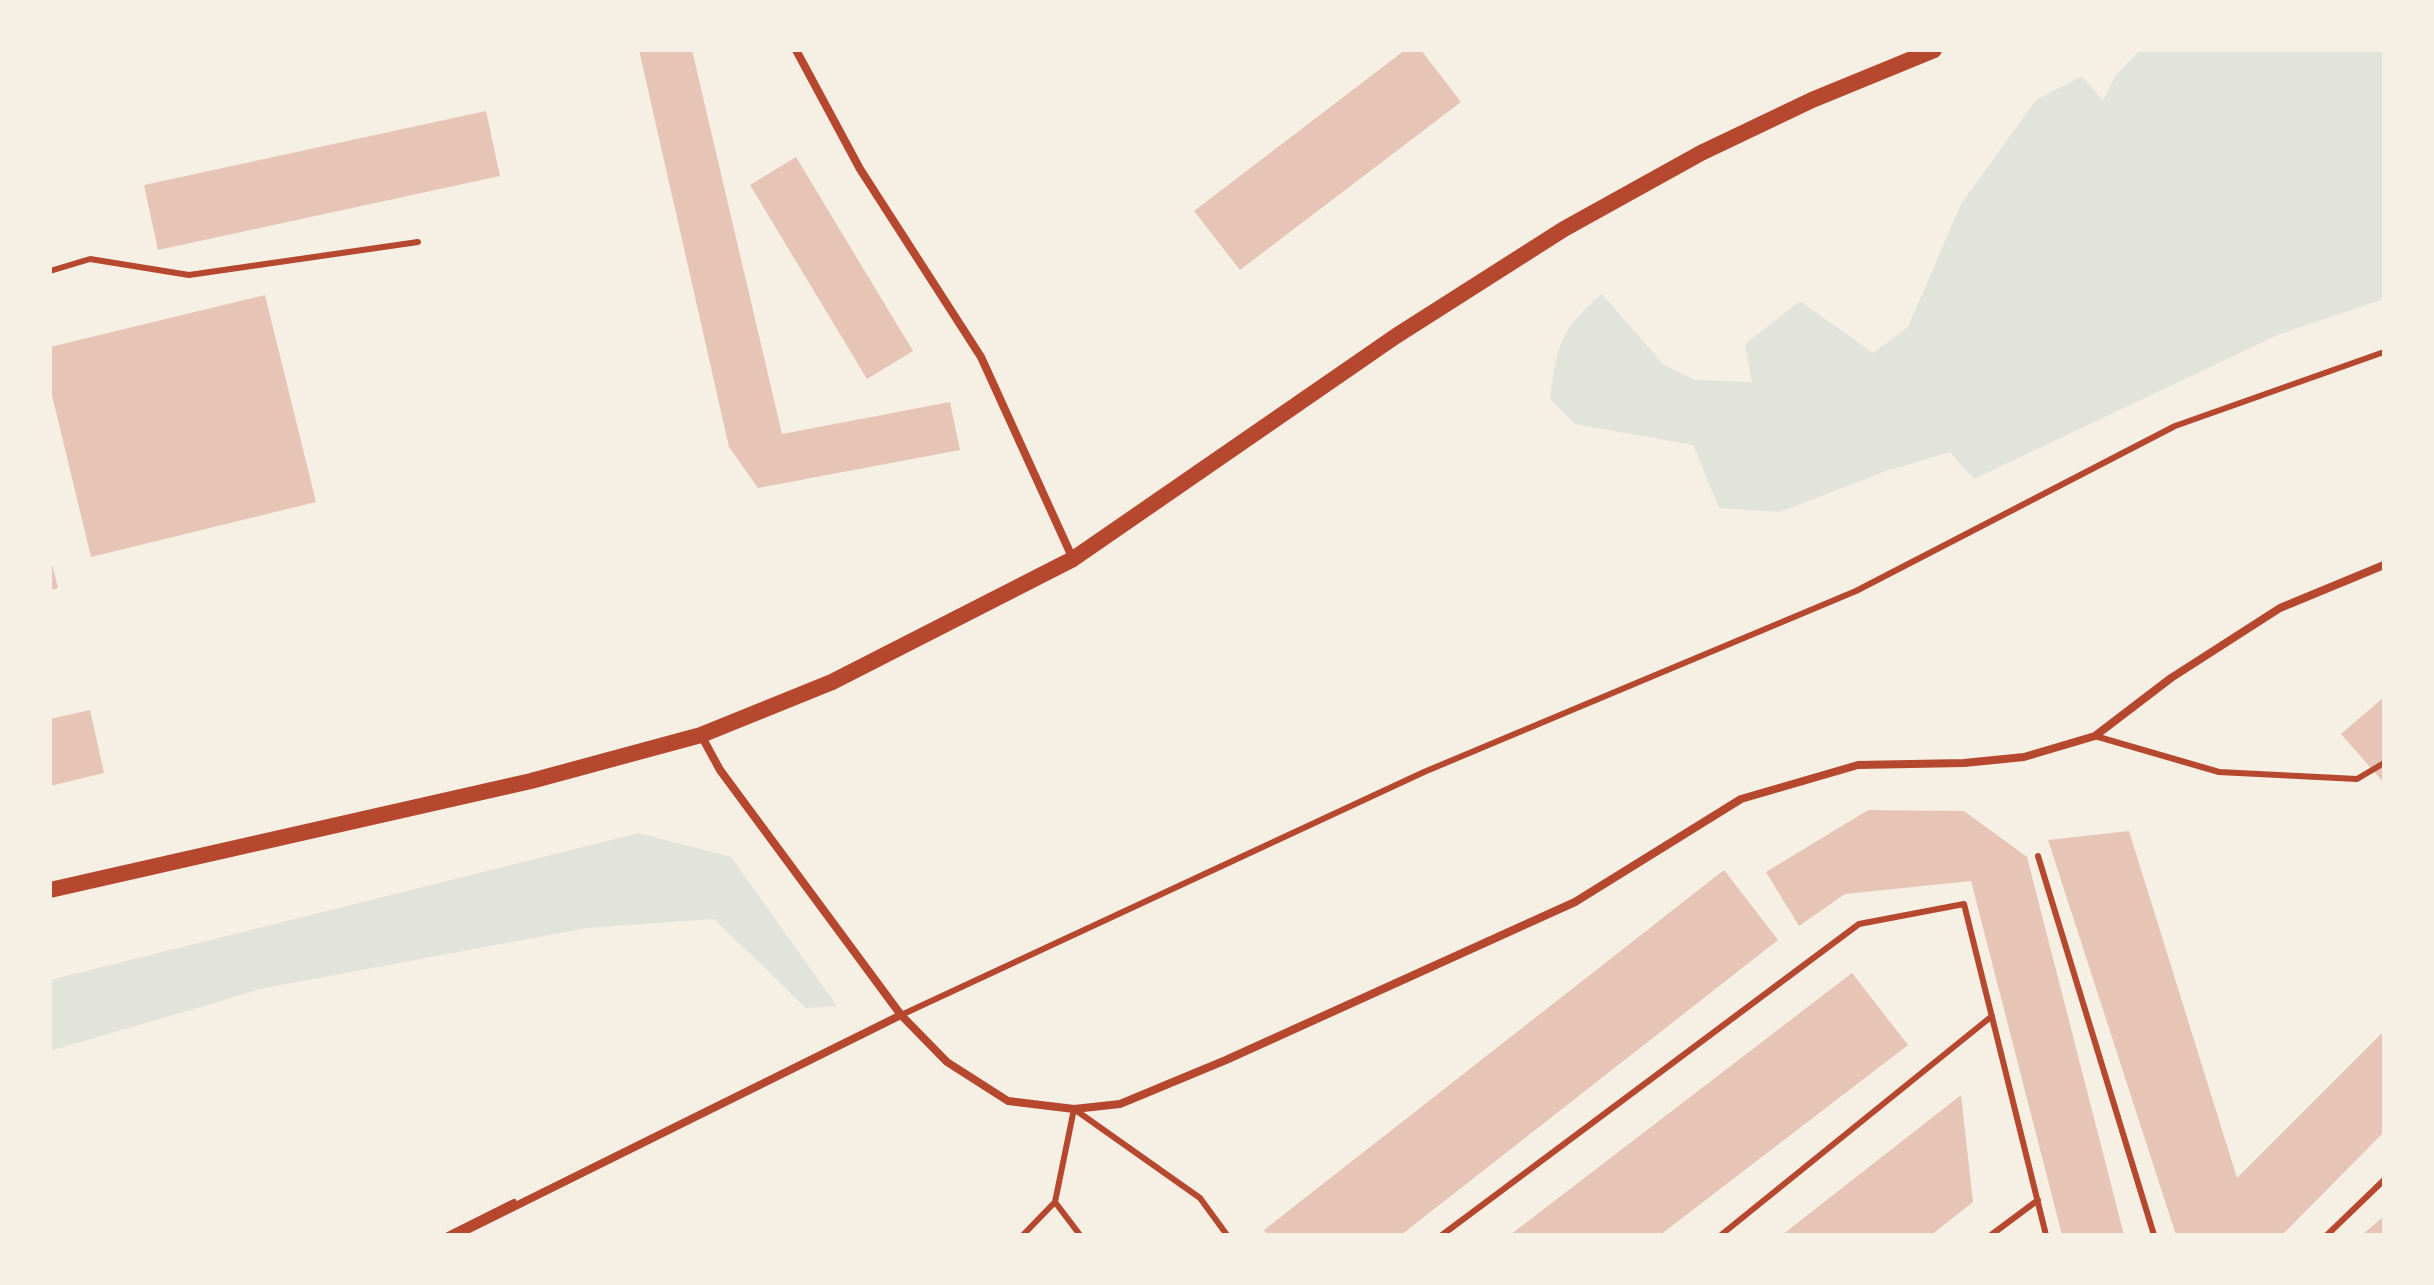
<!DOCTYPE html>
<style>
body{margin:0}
#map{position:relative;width:2434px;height:1285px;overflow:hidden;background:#f6efe4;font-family:"Exo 2",sans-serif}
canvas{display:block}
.frame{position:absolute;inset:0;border:52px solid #f6efe4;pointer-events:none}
</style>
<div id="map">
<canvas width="2434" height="1285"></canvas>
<div class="frame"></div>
</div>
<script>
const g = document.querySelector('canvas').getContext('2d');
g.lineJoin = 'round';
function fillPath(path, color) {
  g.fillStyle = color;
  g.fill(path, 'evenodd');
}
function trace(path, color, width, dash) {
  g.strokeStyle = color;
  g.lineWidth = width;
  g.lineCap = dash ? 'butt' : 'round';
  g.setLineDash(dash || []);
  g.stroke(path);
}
fillPath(new Path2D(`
 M2140 50H2384V299L2280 334 1974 479 1950 452 1886 471 1780 512 1719 508 1693 445 1575 424 1550 399C1557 346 1560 329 1602 294L1664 365 1695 380 1752 382 1745 344 1800 301 1873 353 1908 327 1961 204 2036 100 2082 76 2103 101 2116 75Z
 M639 833 731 857 837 1006 806 1008 714 919 587 928 265 988 50 1051V980Z`), '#e2e4dc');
fillPath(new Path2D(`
 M639 50H692L782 434 950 402 960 450 758 488 729 447Z
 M1405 50H1421L1461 102 1240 270 1194 211Z
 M486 111 500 176 158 250 144 185Z
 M796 157 913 351 867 379 750 185Z
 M265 295 316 502 91 557 50 387V347Z
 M50 556 58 588 50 590Z
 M2384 697V783L2341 734Z
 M90 710 104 773 50 786V719Z
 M1868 810 1964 811 2027 857 2124 1235H2062L1971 881 1845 894 1799 926 1766 872Z
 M2129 831 2237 1178 2384 1031V1132L2282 1235H2176L2048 840Z
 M1724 870 1778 940 1401 1235H1268L1264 1230Z
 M1852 973 1908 1045 1660 1235H1510Z
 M1961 1095 1973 1202 1931 1235H1782Z
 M2384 1216V1235H2362Z`), '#e6c5b7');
trace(new Path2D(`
 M50 271 90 259 189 275 418 242
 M2095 736 2219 772 2357 779 2384 763
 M2038 856 2154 1235
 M899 1016 1424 772 1856 591 2175 426 2384 352
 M1055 1202 1080 1235
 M448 1235 514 1202
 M1023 1235 1055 1202 1074 1109 1200 1198 1227 1235
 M1442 1235 1859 924 1964 904 2046 1235
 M1721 1235 1992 1016
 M1991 1235 2038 1200
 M2327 1235 2384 1180`), '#b5482f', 6);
trace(new Path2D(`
 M796 50 860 169 981 357 1073 559
 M701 735 720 770 901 1015 947 1062 1008 1101 1074 1109 1120 1104 1226 1060 1575 902 1741 799 1858 765 1964 763 2024 757 2095 736 2171 678 2280 608 2384 565
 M457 1235 901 1015`), '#b5482f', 8);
trace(new Path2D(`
 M50 890 531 781 701 735 832 682 1073 559 1396 336 1564 229 1701 153 1812 100 1934 50`), '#b5482f', 16);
</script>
